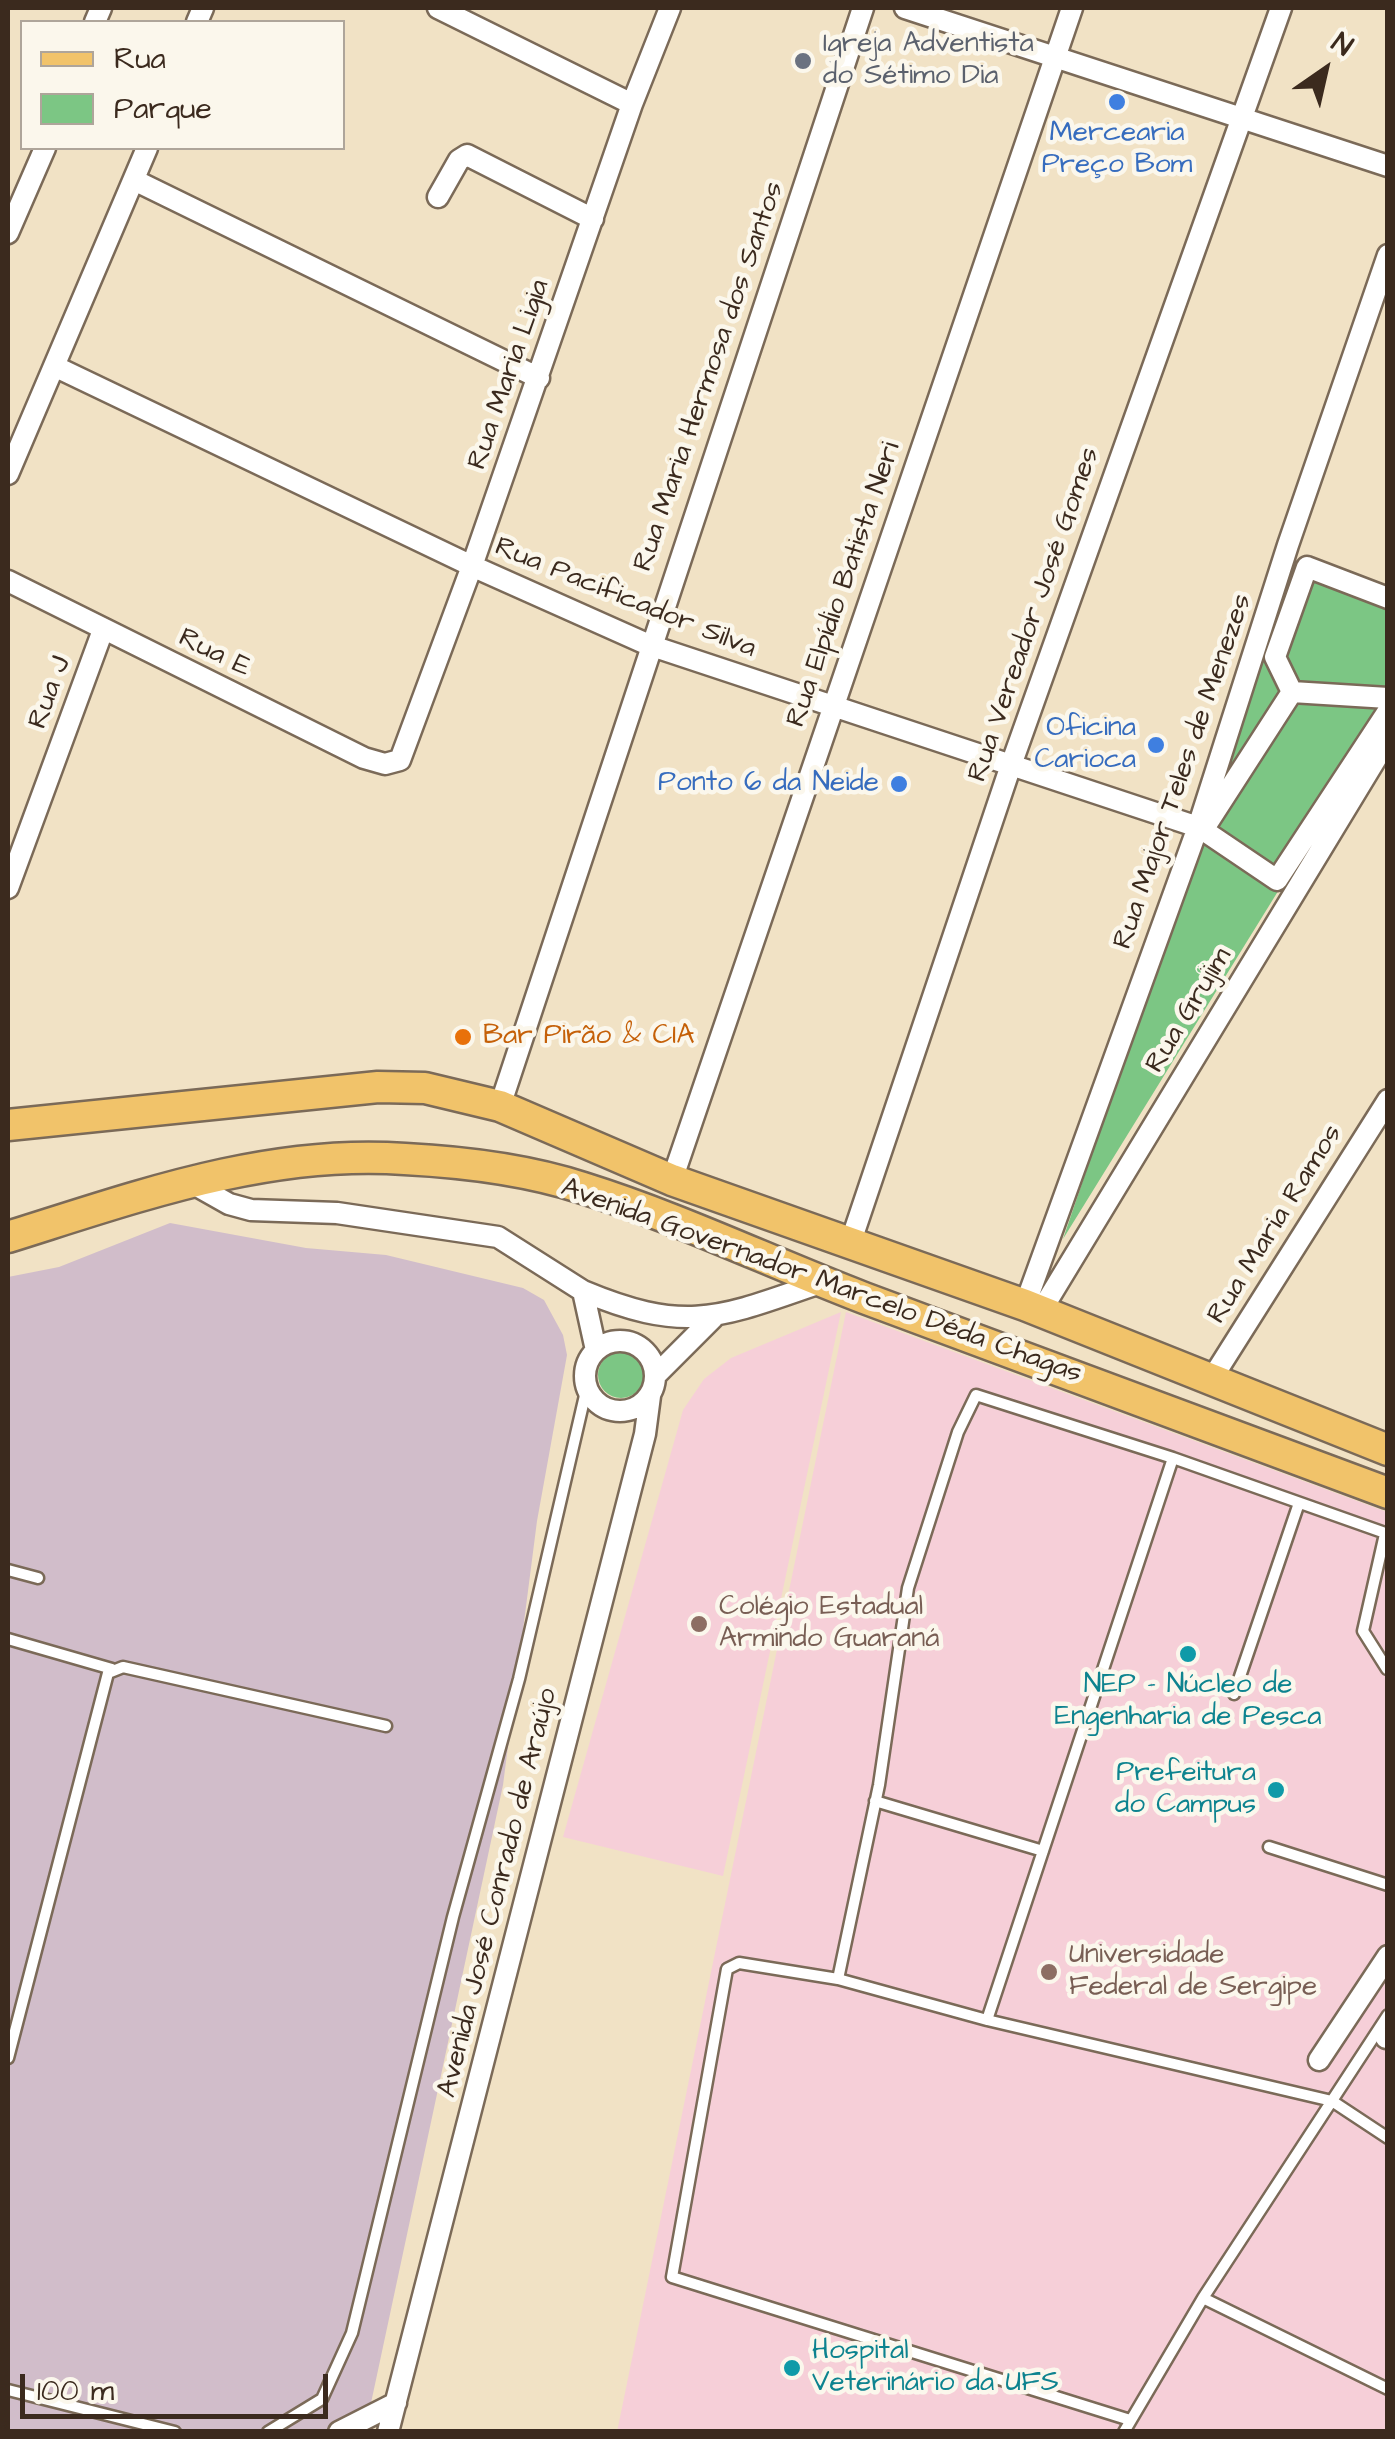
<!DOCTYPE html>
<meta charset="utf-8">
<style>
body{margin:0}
#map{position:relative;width:1395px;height:2439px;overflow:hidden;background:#f1e2c5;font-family:"Architects Daughter",sans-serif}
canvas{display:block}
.frame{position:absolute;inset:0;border:10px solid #3b2a1e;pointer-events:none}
.legend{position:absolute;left:20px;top:20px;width:325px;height:130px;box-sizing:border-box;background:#fbf7ec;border:2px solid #aea59a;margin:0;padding:12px 18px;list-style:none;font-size:30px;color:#3b2a1e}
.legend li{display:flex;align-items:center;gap:20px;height:50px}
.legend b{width:50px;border:2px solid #aea59a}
.north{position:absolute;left:1275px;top:20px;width:100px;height:100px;-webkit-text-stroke:8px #fbf7ec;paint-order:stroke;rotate:34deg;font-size:28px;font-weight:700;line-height:40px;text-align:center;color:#3b2a1e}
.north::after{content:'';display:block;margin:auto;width:35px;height:45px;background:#3b2a1e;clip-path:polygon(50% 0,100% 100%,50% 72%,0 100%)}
.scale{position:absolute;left:20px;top:2374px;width:308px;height:45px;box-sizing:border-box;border:5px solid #3b2a1e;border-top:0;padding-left:12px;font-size:30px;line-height:35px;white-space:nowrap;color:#3b2a1e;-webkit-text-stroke:8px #fbf7ec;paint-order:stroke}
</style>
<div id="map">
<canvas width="1395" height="2439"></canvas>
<div class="frame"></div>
<ul class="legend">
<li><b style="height:12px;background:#f1c36a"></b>Rua</li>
<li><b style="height:28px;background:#7cc684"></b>Parque</li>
</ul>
<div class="north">N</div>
<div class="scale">100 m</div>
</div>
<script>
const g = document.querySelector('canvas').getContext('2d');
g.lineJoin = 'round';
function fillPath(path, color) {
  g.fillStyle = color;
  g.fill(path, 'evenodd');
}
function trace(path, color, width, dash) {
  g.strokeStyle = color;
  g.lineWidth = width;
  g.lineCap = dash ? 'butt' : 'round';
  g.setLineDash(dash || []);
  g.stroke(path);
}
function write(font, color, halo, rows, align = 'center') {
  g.font = font + ' "Architects Daughter",sans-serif';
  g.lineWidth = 9;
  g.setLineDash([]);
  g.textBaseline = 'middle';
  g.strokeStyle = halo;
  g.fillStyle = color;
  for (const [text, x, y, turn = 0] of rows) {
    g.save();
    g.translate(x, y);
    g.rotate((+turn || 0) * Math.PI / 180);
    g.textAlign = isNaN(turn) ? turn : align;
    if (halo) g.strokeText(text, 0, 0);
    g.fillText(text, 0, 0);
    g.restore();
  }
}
fillPath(new Path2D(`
 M841 1312 723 1876 563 1837 683 1410 704 1379 731 1358Z
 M846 1312 1387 1512V2431L617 2432Z`), '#f6cfd8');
fillPath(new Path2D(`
 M170 1223 306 1248 386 1255 523 1288 544 1300 563 1335 567 1355 537 1521 503 1785 365 2431 8 2432V1277L59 1267Z`), '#d1bdca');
fillPath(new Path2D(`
 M1293 566 1387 600V715L1063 1239Z
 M598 1375a23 23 0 1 1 46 0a23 23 0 1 1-46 0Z`), '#7cc684');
const lane = new Path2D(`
 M1385 1534 1363 1631 1387 1669
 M8 1570 38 1578
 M8 1639 112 1669
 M1234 1694 1299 1503
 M875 1801 1043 1851
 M1269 1847 1388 1885
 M838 1979 879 1785 908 1588 958 1432 976 1395 1173 1458 1388 1534
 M987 2020 1173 1458
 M8 2058 108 1673 123 1667 386 1726
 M1203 2298 1388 2389
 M8 2390 175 2432
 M1130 2420 672 2277 727 1969 739 1963 838 1979 987 2020 1332 2101 1388 2138
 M268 2432 322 2399 352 2333 453 1917 519 1679 587 1387
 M1124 2432 1203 2298 1388 2015`);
const street = new Path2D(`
 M438 8 632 104
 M905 8 1388 166
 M95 22 101 8
 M197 22 203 8
 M134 180 539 378
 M438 197 459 160 467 155 593 219
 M8 233 45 148
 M54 366 472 566 649 645 1198 827
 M8 474 147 148
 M8 581 364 758 385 764 400 760 472 566 632 104 670 8
 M1292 692 1203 830 1277 880 1388 711
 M1292 692 1275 657 1307 567 1388 598
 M1292 692 1388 698
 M8 888 103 630
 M500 1106 863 8
 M672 1180 1072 8
 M190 1182 229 1204 251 1210 337 1213 498 1237 583 1291 596 1350
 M850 1244 1010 768 1281 8
 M583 1291C688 1335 721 1317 823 1282
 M1025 1305 1198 827 1288 545 1388 255
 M1041 1311 1388 739
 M585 1376a35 35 0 1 1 70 0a35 35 0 1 1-70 0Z
 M656 1375 713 1318
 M1211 1380 1388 1100
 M1386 2038H1388
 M1319 2060 1388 1956
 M339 2432 396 2403
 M388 2432 645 1434 650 1396`);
const primary = new Path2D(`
 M8 1125 378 1087 425 1088 500 1106 672 1180 1025 1305 1388 1450
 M8 1237C136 1197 267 1149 405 1159 463 1162 528 1170 583 1188 679 1218 770 1262 864 1298 1038 1364 1213 1428 1388 1493`);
trace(lane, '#7b6a58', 15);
trace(street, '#7b6a58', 25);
trace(primary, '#7b6a58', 35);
trace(lane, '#fff', 10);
trace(street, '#fff', 20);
trace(primary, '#f1c36a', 30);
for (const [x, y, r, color] of [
 [803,61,10,"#6b7280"],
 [1117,102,10,"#3f7fe0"],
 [1156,745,10,"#3f7fe0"],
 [899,784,10,"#3f7fe0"],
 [463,1037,10,"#e8710a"],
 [699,1624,10,"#8d6e63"],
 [1188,1654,10,"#0f9aa8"],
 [1276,1790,10,"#0f9aa8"],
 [1049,1972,10,"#8d6e63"],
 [792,2368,10,"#0f9aa8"]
]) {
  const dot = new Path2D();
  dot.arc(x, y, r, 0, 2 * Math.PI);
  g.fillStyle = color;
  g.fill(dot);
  trace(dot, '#fbf7ec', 4);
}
write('28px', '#5b616d', '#fbf7ec', [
 ["Igreja Adventista",823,45],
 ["do Sétimo Dia",823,77]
], 'left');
write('28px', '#366cbe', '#fbf7ec', [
 ["Mercearia",1117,134,"center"],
 ["Preço Bom",1117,166,"center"],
 ["Oficina",1136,729],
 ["Carioca",1136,761],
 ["Ponto 6 da Neide",879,784]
], 'right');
write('28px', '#3b2a1e', '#fbf7ec', [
 ["Rua Maria Ligia",510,375,-71],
 ["Rua Maria Hermosa dos Santos",710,377,-71],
 ["Rua Elpídio Batista Neri",845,585,-71],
 ["Rua Pacificador Silva",625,599,22],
 ["Rua Vereador José Gomes",1035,615,-71],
 ["Rua E",214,654,26],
 ["Rua J",51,693,-70],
 ["Rua Major Teles de Menezes",1184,772,-71],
 ["Rua Grujim",1190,1011,-59],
 ["Rua Maria Ramos",1276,1225,-58],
 ["Avenida Governador Marcelo Déda Chagas",821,1282,20],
 ["Avenida José Conrado de Araújo",499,1893,-76]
]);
write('28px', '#c56008', '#fbf7ec', [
 ["Bar Pirão & CIA",483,1037]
], 'left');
write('28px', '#785e54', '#fbf7ec', [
 ["Colégio Estadual",719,1608],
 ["Armindo Guaraná",719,1640],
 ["Universidade",1069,1956],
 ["Federal de Sergipe",1069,1988]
], 'left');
write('28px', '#0d838f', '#fbf7ec', [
 ["NEP - Núcleo de",1188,1686],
 ["Engenharia de Pesca",1188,1718],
 ["Prefeitura",1256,1774,"right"],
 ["do Campus",1256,1806,"right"],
 ["Hospital",812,2352,"left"],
 ["Veterinário da UFS",812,2384,"left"]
]);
</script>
